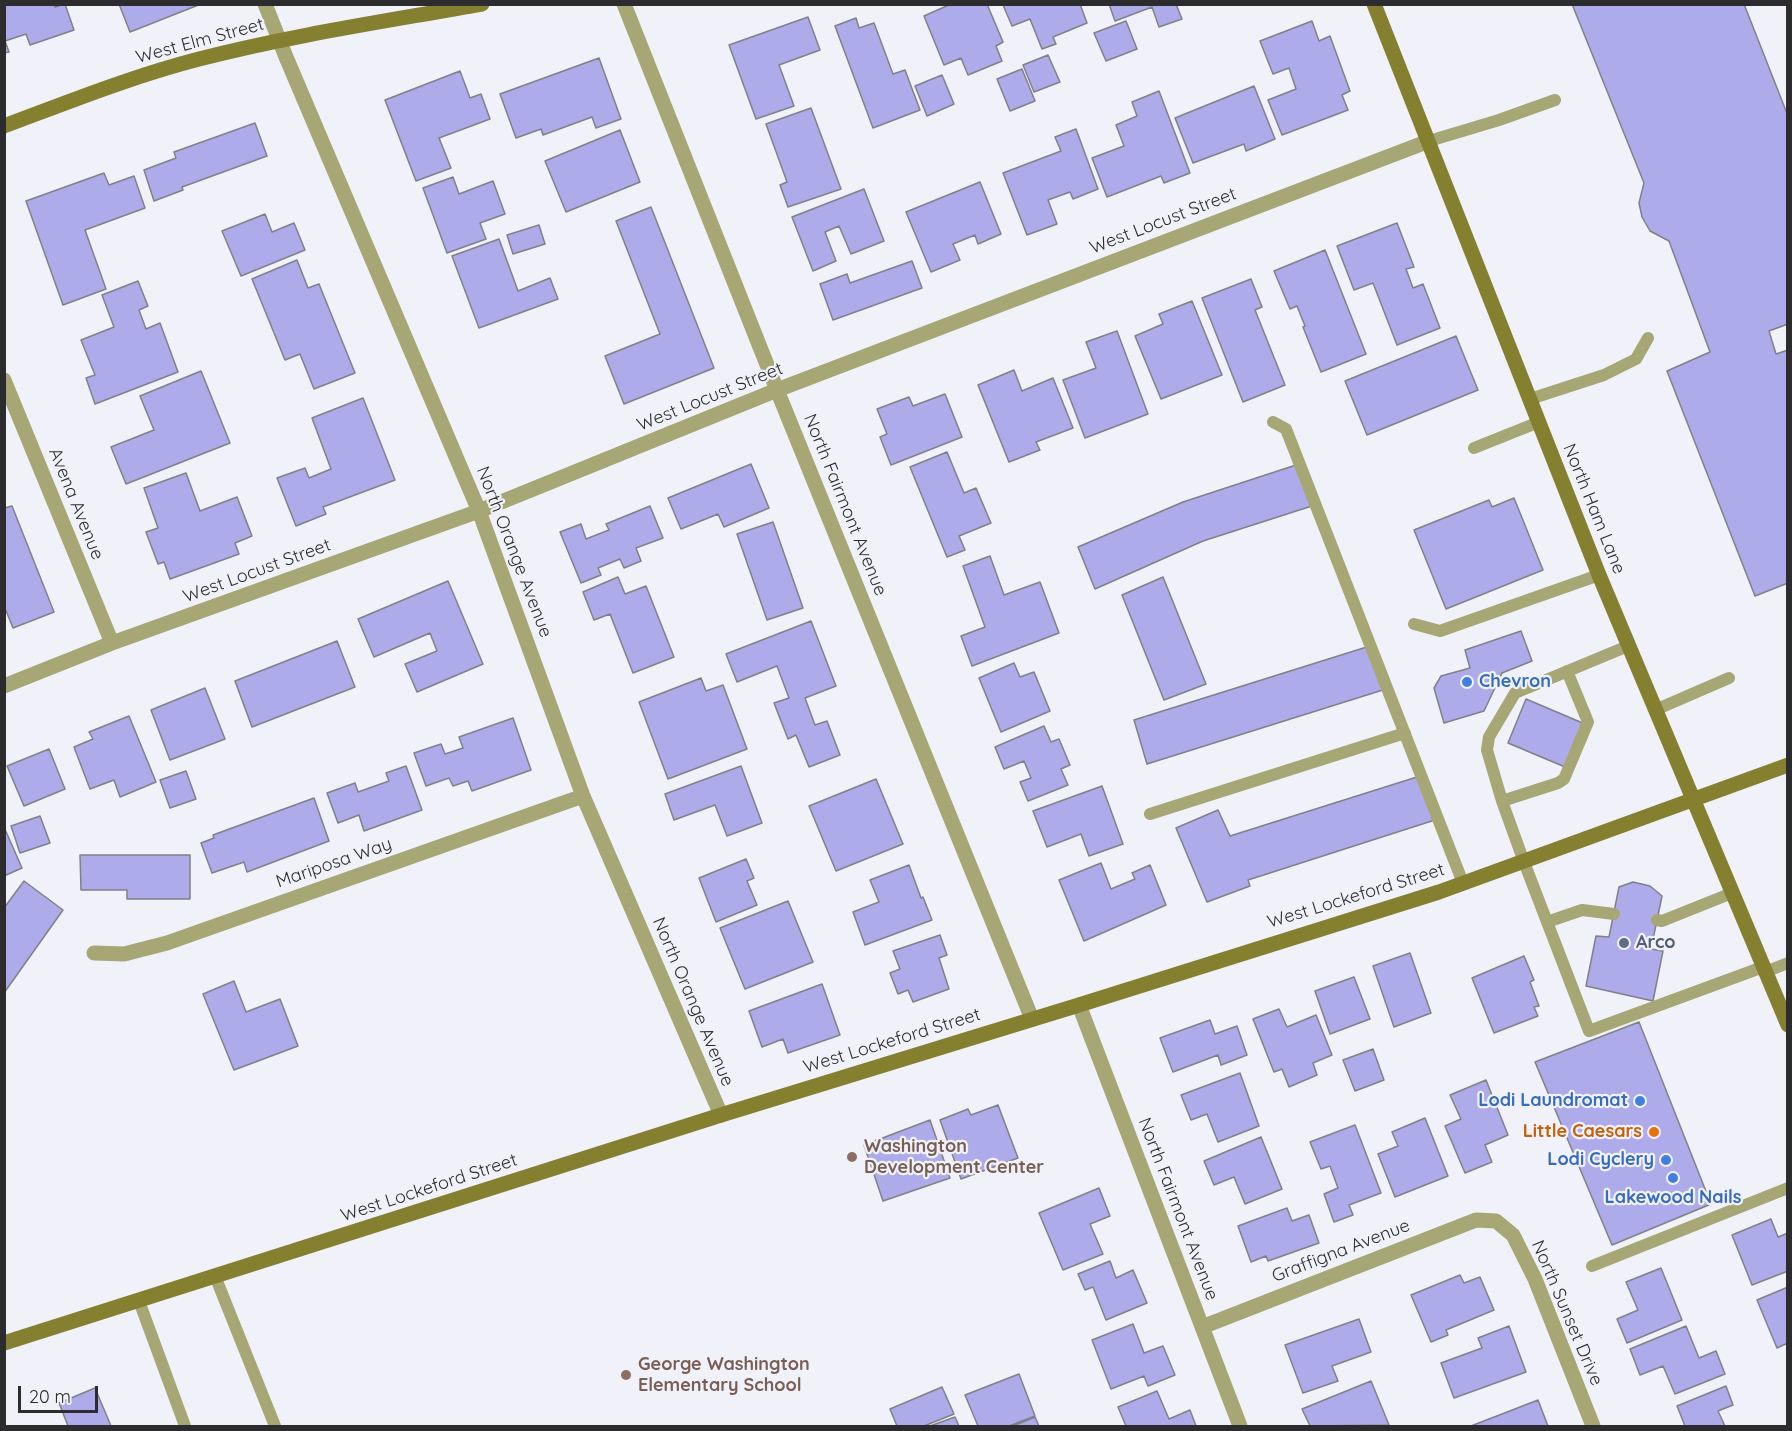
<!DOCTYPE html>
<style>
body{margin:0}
#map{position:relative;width:1792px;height:1431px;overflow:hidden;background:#f1f1fa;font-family:Quicksand,sans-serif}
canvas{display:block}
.frame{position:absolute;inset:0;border:6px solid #2c2c2f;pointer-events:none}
.scale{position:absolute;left:18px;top:1386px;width:80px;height:27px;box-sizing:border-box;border:3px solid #2c2c2f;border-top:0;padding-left:8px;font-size:18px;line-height:21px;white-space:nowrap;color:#2c2c2f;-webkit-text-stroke:4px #f1f1fa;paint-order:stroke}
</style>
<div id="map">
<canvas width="1792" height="1431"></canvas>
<div class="frame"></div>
<div class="scale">20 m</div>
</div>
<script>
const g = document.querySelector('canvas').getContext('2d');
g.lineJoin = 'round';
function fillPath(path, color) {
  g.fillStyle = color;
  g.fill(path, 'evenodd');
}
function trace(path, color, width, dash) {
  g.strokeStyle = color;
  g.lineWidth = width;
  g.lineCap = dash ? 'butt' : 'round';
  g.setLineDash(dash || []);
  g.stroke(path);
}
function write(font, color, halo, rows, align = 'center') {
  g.font = font + ' Quicksand,sans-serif';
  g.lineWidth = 4.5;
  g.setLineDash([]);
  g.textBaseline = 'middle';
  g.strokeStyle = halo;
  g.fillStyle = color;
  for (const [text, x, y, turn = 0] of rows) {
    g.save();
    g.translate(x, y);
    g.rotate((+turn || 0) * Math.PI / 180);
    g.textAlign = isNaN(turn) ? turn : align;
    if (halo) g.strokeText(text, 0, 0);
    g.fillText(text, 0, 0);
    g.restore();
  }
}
const building = new Path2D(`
 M4 4H54L55 7 65 4 74 30 30 45 26 34 5 41 9 52 4 53Z
 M119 4H201L130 32Z
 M951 4H987L1003 42 996 46 1002 61 968 75 961 58 944 65 924 16Z
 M1080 4 1087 23 1053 37 1056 44 1042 49 1030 19 1012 26 1003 5Z
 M1109 4H1176L1182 19 1159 27 1152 7 1115 21Z
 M1572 4H1744L1788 116V324L1769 331 1776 354 1788 350V583L1755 596 1667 371 1710 352 1669 241 1650 231 1642 217 1639 203 1644 183Z
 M808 17 820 50 779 65 794 106 756 119 729 45Z
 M856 18 859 28 874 23 893 74 905 70 920 110 873 128 835 26Z
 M1126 21 1137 49 1106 61 1094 33Z
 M1312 21 1319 41 1330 36 1350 91 1342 95 1348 110 1282 135 1268 100 1296 89 1289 68 1273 74 1260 41Z
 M1048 55 1060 82 1034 92 1023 65Z
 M599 58 621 119 596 128 592 117 543 135 541 129 516 138 500 94Z
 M1022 69 1035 101 1010 111 997 79Z
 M460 71 470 98 481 94 490 119 439 138 451 168 416 181 385 100Z
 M942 75 954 104 927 116 915 86Z
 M1254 86 1275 139 1246 151 1244 144 1193 163 1175 118Z
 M1159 91 1190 173 1164 183 1161 176 1107 197 1092 158 1124 146 1116 125 1137 116 1132 102Z
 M811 108 841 189 788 207 780 185 787 182 766 124Z
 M255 123 267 156 182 187 183 190 154 201 144 170 176 158 174 152Z
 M1076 129 1098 189 1073 199 1070 192 1048 200 1057 224 1027 235 1003 173 1061 151 1055 137Z
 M620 130 640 182 566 212 545 161Z
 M104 173 109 185 134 176 145 208 85 230 106 289 63 305 26 201Z
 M453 177 459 194 493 181 505 214 480 223 486 239 447 253 423 188Z
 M980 182 1001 234 978 244 975 235 953 244 960 260 931 272 906 212Z
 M864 189 884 241 851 254 839 226 825 232 836 261 813 271 792 217Z
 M651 207 714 368 624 404 605 356 660 334 616 221Z
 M265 214 272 232 294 223 305 250 241 276 222 231Z
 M1397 223 1414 267 1406 269 1413 288 1423 284 1440 328 1397 345 1373 283 1354 290 1337 246Z
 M539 225 545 244 513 254 507 235Z
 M499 239 518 291 550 278 558 299 479 328 452 256Z
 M1325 250 1366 354 1321 372 1303 327 1305 326 1297 306 1290 309 1274 271Z
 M297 260 308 288 319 284 355 373 314 389 300 354 285 360 252 279Z
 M912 261 922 288 833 320 820 284 847 274 850 283Z
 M1251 279 1262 307 1255 310 1285 385 1243 402 1202 298Z
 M138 281 148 306 139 310 146 329 160 323 178 372 95 404 86 378 95 375 81 340 114 327 102 295Z
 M1192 301 1222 375 1161 399 1135 336 1163 324 1159 314Z
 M1117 331 1148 414 1085 438 1063 380 1096 368 1086 342Z
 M1456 336 1478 390 1367 435 1345 381Z
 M1014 370 1022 391 1053 378 1073 428 1036 442 1040 450 1009 462 978 385Z
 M201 371 230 443 126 484 111 447 154 430 140 396Z
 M945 394 962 437 891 465 880 437 887 434 877 409 909 397 913 406Z
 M363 398 395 480 323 507 326 514 296 526 277 478 305 468 309 478 331 469 312 418Z
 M947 452 964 493 976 488 991 523 959 536 965 550 947 557 910 467Z
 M751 464 769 508 724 527 718 514 681 529 668 498Z
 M1299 464 1315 505 1203 541 1095 589 1078 547 1183 502Z
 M186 473 200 511 237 497 252 536 235 543 239 554 170 579 164 562 158 564 146 532 158 528 144 488Z
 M1514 498 1543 570 1446 609 1414 530 1489 500 1492 507Z
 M12 506 54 612 13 628 4 606V508Z
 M650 506 663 538 636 548 641 561 624 568 620 559 598 568 601 575 581 583 560 532 581 524 586 539 609 530 606 524Z
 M773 522 803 608 767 620 737 534Z
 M990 556 1004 595 1040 582 1059 633 972 666 961 636 985 627 963 566Z
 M618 577 625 594 646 586 674 657 633 673 610 614 594 620 583 592Z
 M1163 577 1206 684 1164 700 1122 595Z
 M448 581 483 664 417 692 405 664 437 651 430 633 374 657 358 619Z
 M811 621 836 686 805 698 815 725 827 721 840 755 809 767 796 735 788 739 774 703 789 698 777 666 737 682 726 654Z
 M1521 631 1532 661 1502 673 1484 711 1444 723 1434 688 1441 676 1470 668 1465 650Z
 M337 641 355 687 252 727 235 681Z
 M1373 645 1386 689 1147 764 1134 720Z
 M1014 663 1020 677 1034 672 1050 711 1001 732 979 678Z
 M701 678 706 691 723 685 747 749 668 779 639 702Z
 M205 688 225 739 170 760 151 710Z
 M1526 699 1585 724 1565 767 1508 743Z
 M129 716 156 782 120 797 114 780 90 789 74 747 93 739 89 732Z
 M513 718 531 770 472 791 468 781 453 786 449 778 426 786 414 753 441 744 445 754 463 748 459 737Z
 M1044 726 1051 742 1059 739 1070 765 1061 769 1068 785 1028 801 1020 782 1031 778 1024 761 1004 769 995 747Z
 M49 749 65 789 24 806 7 766Z
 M406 766 422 810 364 831 359 815 338 823 327 793 355 783 358 792 389 781 386 773Z
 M741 766 762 823 727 836 715 805 674 820 665 794Z
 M186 771 196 799 170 808 160 780Z
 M1420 776 1438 819 1248 880 1250 886 1207 902 1176 828 1218 810 1230 836Z
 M876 779 903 844 836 871 809 806Z
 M1102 786 1123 844 1089 856 1081 834 1047 847 1033 811Z
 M314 798 329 841 247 872 244 862 212 873 201 843 214 838 213 835Z
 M40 816 50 843 20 853 11 826Z
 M4 827 22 868 4 876Z
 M80 855H190V899H127V890H81Z
 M746 859 754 878 747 881 757 905 716 922 699 878Z
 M1101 863 1111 889 1135 879 1132 873 1150 865 1166 905 1084 941 1059 880Z
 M909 865 921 898 923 897 932 920 865 945 853 912 879 902 870 880Z
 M24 881 63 910 4 993V908Z
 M1633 882 1650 886 1662 896 1651 949 1663 951 1653 1001 1586 986 1596 936 1609 937 1619 887Z
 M788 901 813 962 745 989 720 928Z
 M940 935 947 955 939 958 949 989 913 1002 908 990 898 994 890 973 900 969 893 951Z
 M1410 953 1431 1013 1394 1027 1373 966Z
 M1524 956 1534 980 1530 982 1539 1006 1534 1007 1538 1016 1494 1033 1472 978Z
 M1354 977 1370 1019 1330 1034 1315 991Z
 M234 981 246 1012 280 999 298 1046 234 1070 203 994Z
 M822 984 840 1035 788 1053 783 1039 762 1047 749 1011Z
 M1279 1009 1287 1027 1316 1015 1332 1055 1313 1063 1317 1075 1289 1087 1282 1069 1274 1072 1253 1019Z
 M1210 1020 1215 1034 1237 1026 1247 1055 1221 1065 1218 1055 1173 1072 1160 1038Z
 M1639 1022 1711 1204 1612 1245 1535 1062Z
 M1373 1049 1384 1080 1355 1091 1343 1060Z
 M1240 1073 1259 1126 1218 1142 1207 1114 1191 1120 1181 1095Z
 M1486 1080 1508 1135 1485 1145 1492 1162 1465 1173 1445 1126 1461 1119 1450 1095Z
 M998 1105 1018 1158 961 1179 940 1120 968 1109 971 1115Z
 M1425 1118 1448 1176 1395 1197 1378 1154 1398 1146 1392 1132Z
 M930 1120 950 1178 883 1201 864 1145Z
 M1355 1125 1381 1193 1349 1205 1353 1215 1334 1222 1324 1194 1338 1188 1330 1166 1321 1169 1310 1142Z
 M1261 1137 1282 1189 1245 1204 1234 1177 1214 1185 1204 1161Z
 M1099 1188 1110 1216 1090 1224 1103 1254 1063 1270 1039 1213Z
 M1287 1208 1292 1221 1309 1215 1319 1243 1268 1261 1266 1256 1251 1262 1238 1226Z
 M1771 1219 1778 1237 1788 1233V1271L1752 1285 1732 1235Z
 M1110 1261 1116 1278 1133 1270 1147 1303 1106 1320 1093 1287 1085 1290 1078 1274Z
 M1661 1268 1682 1320 1627 1343 1617 1319 1638 1310 1626 1282Z
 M1460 1275 1464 1283 1480 1277 1494 1310 1446 1330 1448 1335 1431 1342 1411 1295Z
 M1788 1287V1343L1777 1348 1757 1300Z
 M1359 1319 1371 1352 1332 1366 1338 1381 1303 1393 1285 1345Z
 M1133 1324 1144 1353 1163 1346 1175 1375 1148 1386 1144 1376 1111 1389 1092 1340Z
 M1509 1326 1526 1372 1454 1398 1441 1363 1482 1348 1478 1338Z
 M1686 1326 1699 1358 1716 1351 1725 1374 1675 1394 1663 1366 1640 1375 1630 1349Z
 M1019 1374 1035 1416 1009 1426H978L965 1395Z
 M1371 1381 1389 1425 1310 1426 1302 1409Z
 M1726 1386 1733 1405 1718 1411 1725 1426H1685L1677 1406Z
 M942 1387 954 1414 924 1426H897L890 1409Z
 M95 1388 111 1426H68L59 1403Z
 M1157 1391 1169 1419 1190 1410 1196 1426H1126L1118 1407Z
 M1538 1400 1548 1426H1471Z
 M955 1417 959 1426H930Z
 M1035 1417 1039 1426H1013Z`);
fillPath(building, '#adabea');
trace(building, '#808089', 1.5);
trace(new Path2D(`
 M1429 141 1499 120 1555 100
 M1530 399 1604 375 1636 359 1648 338
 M1273 422 1286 429 1463 883
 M1474 448 1539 422
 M1414 624 1440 631 1599 575
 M1628 646 1515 693 1489 737 1487 750 1502 801 1524 862 1589 1031 1763 967
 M1655 710 1729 678
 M1502 801 1558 783 1564 779 1588 722 1567 671
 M1150 814 1405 733
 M1657 920 1662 921 1732 893
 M1547 922 1582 910 1614 914
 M1765 972 1788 963
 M1592 1266 1788 1188
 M215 1276 275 1426
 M139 1301 185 1426`), '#a7a675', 12);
trace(new Path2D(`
 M265 4 286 57 479 511 583 796 721 1115
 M624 4 777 390 1032 1019
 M4 380 112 643
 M4 686 112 643 479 511 777 390 1429 141
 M94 953 124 954 167 943 583 796
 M1079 1005 1240 1426
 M1202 1327 1476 1220 1496 1221 1513 1235 1535 1279 1593 1426`), '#a7a675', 15);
trace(new Path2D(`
 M1374 4 1599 575 1788 1025
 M4 126C68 102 133 76 199 59 292 35 388 21 482 4
 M4 1343 721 1115 1079 1005 1439 892 1788 765`), '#848030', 15);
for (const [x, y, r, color] of [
 [1467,682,6,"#3f7fe0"],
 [1624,943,6,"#5c6f8a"],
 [1640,1101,6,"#3f7fe0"],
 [1654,1132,6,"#e8710a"],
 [852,1157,6,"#8d6e63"],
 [1666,1160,6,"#3f7fe0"],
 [1673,1178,6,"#3f7fe0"],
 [626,1375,6,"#8d6e63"]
]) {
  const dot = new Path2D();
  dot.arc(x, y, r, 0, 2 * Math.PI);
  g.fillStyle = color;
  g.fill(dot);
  trace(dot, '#f1f1fa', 2);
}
write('18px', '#2c2c2f', '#f1f1fa', [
 ["West Elm Street",200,41,-15],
 ["West Locust Street",1163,221,-21],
 ["West Locust Street",710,397,-22],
 ["Avena Avenue",76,504,68],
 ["North Fairmont Avenue",845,505,68],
 ["North Ham Lane",1594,509,68],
 ["North Orange Avenue",514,552,69],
 ["West Locust Street",257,571,-20],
 ["Mariposa Way",334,863,-19],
 ["West Lockeford Street",1356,896,-17],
 ["North Orange Avenue",693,1002,67],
 ["West Lockeford Street",892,1041,-17],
 ["West Lockeford Street",429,1188,-18],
 ["North Fairmont Avenue",1178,1209,69],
 ["Graffigna Avenue",1341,1251,-21],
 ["North Sunset Drive",1567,1313,67]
]);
write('bold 18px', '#366cbe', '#f1f1fa', [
 ["Chevron",1479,682,"left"],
 ["Lodi Laundromat",1628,1101],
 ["Lodi Cyclery",1654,1160],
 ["Lakewood Nails",1673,1198,"center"]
], 'right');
write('bold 18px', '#4e5e75', '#f1f1fa', [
 ["Arco",1636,943]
], 'left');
write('bold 18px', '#c56008', '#f1f1fa', [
 ["Little Caesars",1642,1132]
], 'right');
write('bold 18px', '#785e54', '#f1f1fa', [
 ["Washington",864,1147],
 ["Development Center",864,1168],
 ["George Washington",638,1365],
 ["Elementary School",638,1386]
], 'left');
</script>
